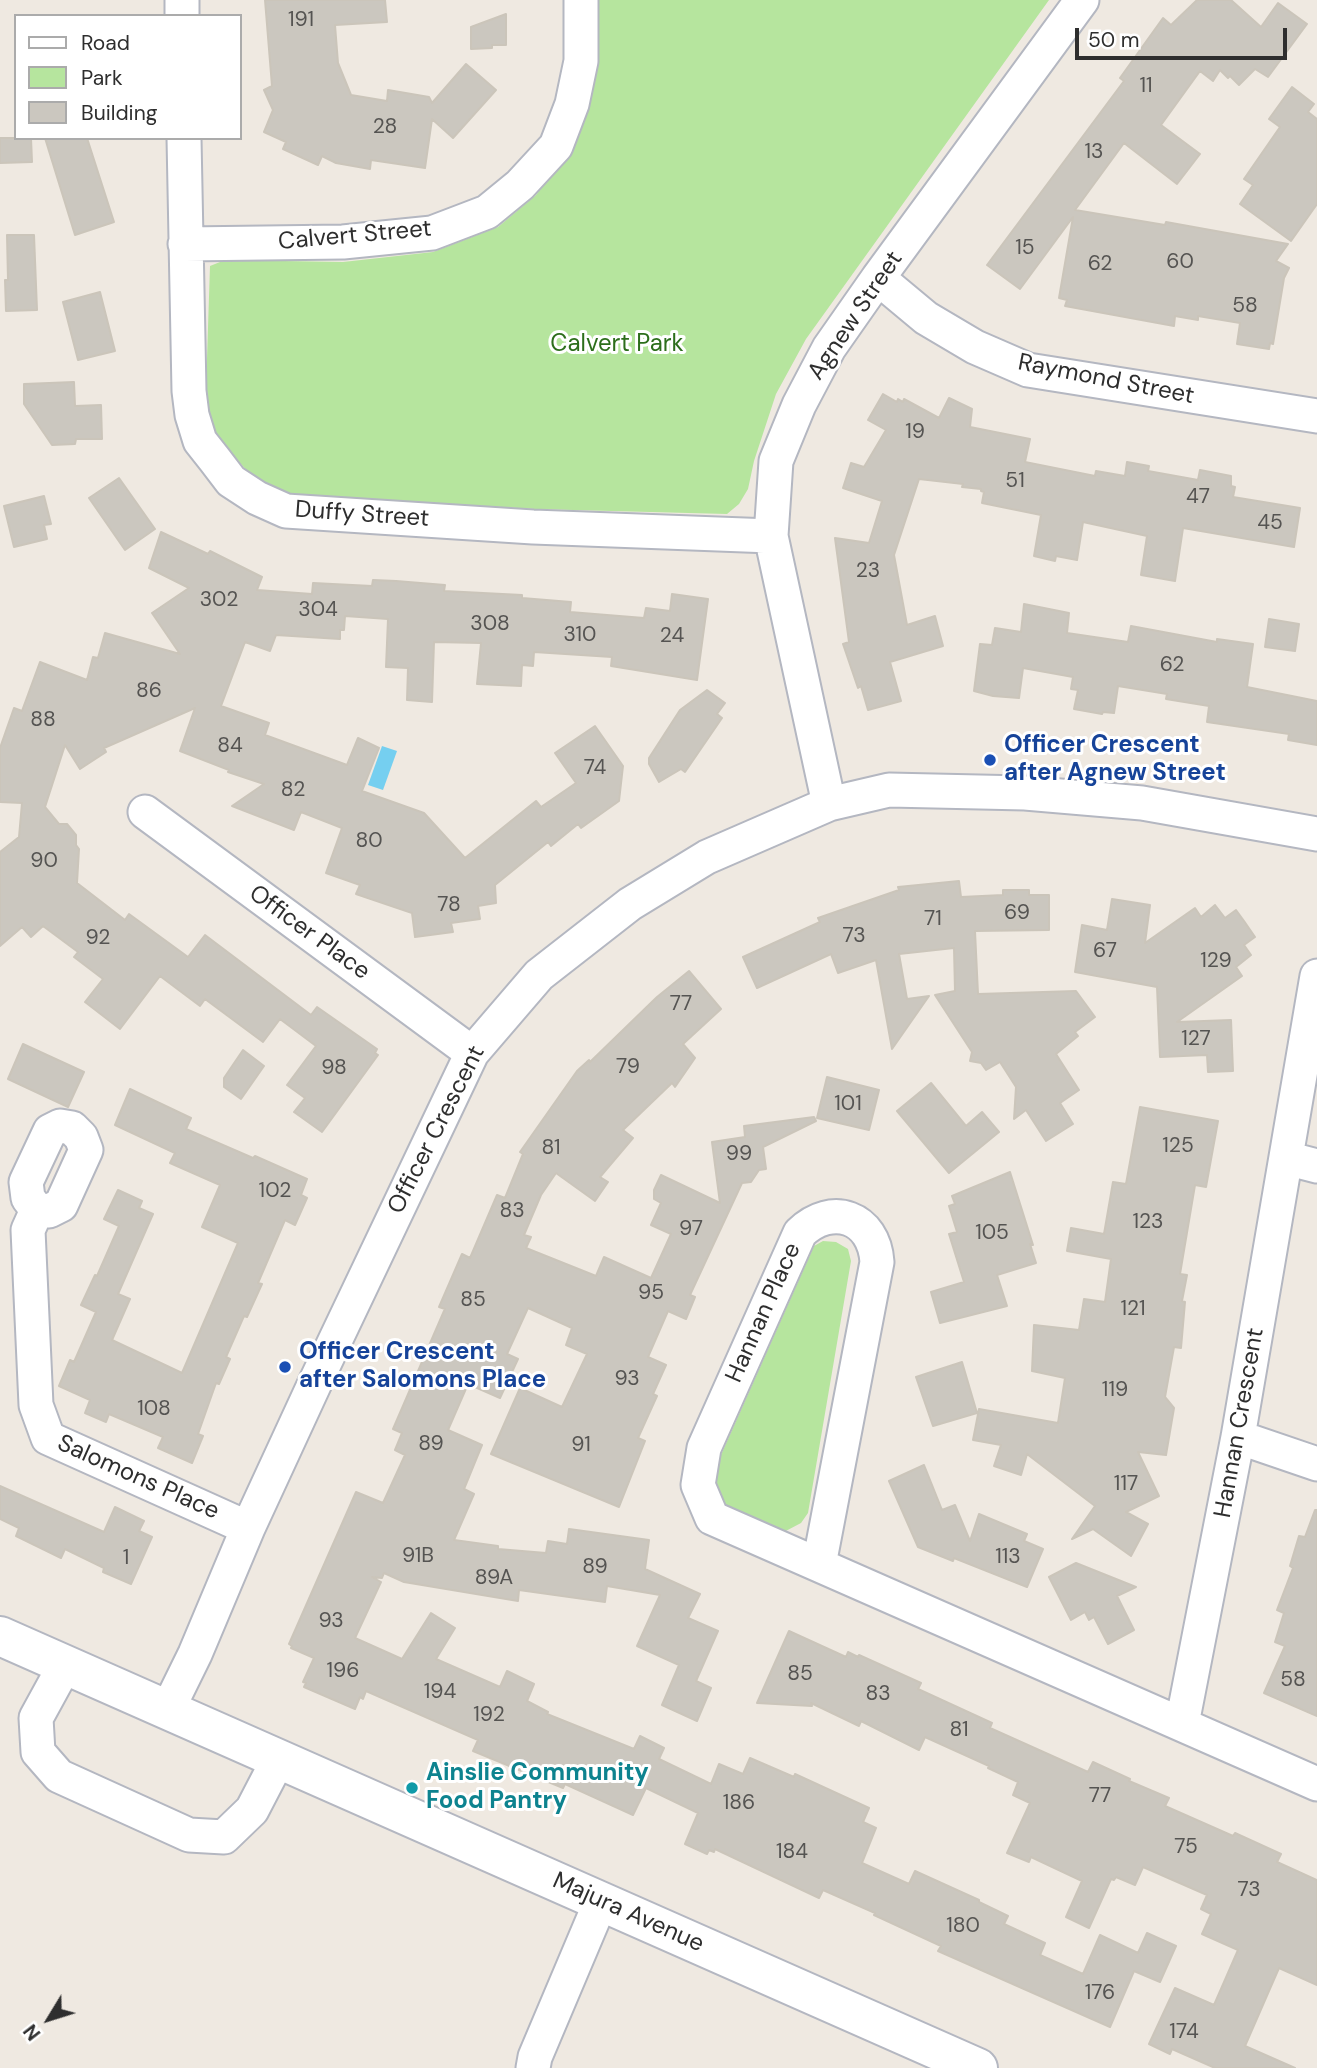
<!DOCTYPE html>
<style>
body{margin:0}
#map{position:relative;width:1317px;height:2068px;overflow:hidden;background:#efe9e1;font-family:"DM Sans",sans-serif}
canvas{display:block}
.legend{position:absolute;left:14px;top:14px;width:228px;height:126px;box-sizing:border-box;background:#fff;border:2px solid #ababab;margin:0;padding:9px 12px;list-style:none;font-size:21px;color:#2e2e2e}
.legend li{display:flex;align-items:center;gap:14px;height:35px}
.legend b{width:35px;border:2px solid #ababab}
.north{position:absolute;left:14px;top:1984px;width:70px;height:70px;-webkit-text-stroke:5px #fff;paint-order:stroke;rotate:232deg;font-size:19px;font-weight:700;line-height:28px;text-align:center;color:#2e2e2e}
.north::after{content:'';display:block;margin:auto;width:24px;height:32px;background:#2e2e2e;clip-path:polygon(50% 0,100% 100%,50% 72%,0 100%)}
.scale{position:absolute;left:1075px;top:28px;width:212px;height:32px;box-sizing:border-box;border:4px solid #2e2e2e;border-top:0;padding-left:9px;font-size:21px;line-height:24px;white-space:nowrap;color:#2e2e2e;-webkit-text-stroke:5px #fff;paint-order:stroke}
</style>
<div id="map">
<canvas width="1317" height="2068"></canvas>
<ul class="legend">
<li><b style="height:9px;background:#fff"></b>Road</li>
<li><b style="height:19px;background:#b6e59e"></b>Park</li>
<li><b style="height:19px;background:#cbc7bf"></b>Building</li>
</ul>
<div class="north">N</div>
<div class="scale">50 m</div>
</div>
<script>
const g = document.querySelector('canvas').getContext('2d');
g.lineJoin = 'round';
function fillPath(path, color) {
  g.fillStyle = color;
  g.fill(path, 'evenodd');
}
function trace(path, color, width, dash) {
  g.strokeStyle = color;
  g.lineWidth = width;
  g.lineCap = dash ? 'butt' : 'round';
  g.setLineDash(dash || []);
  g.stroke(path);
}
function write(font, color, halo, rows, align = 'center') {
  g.font = font + ' "DM Sans",sans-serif';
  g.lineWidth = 6;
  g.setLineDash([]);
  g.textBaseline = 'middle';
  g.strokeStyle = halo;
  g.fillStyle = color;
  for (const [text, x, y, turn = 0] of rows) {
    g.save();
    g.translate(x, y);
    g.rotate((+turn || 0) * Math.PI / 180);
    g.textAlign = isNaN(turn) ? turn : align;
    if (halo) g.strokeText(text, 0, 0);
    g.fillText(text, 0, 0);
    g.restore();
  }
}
fillPath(new Path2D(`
 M596 0H1049L806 339 776 394 754 461 748 489 739 504 727 514 534 509 336 497 288 494 263 484 248 472 218 438 209 413 206 389 210 266 225 260 343 262 433 252 498 227 536 195 567 154Z
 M823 1241 836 1242 848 1249 851 1261 808 1513 801 1523 782 1533 723 1510 712 1475 814 1246Z`), '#b6e59e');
fillPath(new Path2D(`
 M382 746 397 751 383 790 368 785Z`), '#75cff0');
const building = new Path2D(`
 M265 0H385L387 22 335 25 338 63 351 95 387 101 388 90 429 97 432 103 466 64 496 90 453 138 432 119 425 168 371 160 370 169 336 163 322 156 318 165 283 149 286 142 264 132 273 110 264 90 272 86Z
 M1197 0H1231L1261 27 1278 3 1307 24 1268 77 1255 69 1239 85 1230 76 1228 78 1220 70 1213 81 1200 71 1161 125 1200 154 1177 184 1124 143 1075 210 1165 225 1166 222 1288 244 1276 261 1289 268 1284 278 1273 344 1270 343 1269 349 1237 344 1240 323 1198 316V320L1175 316 1174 326 1065 306 1067 300 1059 298 1073 217 1020 289 987 265 1124 81 1120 78 1163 18 1171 25Z
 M506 14V45H492V48L471 49V27Z
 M1292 87 1314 104 1308 112 1317 119V204L1291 241 1240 204 1253 185 1244 179 1280 127 1269 119Z
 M0 138H31L32 162 0 163Z
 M45 138H87L114 222 75 235Z
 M7 235H34L37 310 6 311 5 280H8Z
 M100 292 115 351 78 360 63 302Z
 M74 382 75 406 101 405 102 439H76L75 444 52 445 24 404V384Z
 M883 394 897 402 898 399 903 402 904 399 939 418 949 398 972 409 970 427 1030 439 1025 462 1095 476 1096 471 1125 476 1127 462 1149 466 1148 471 1198 480 1200 470 1231 476V486L1235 487 1233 497 1300 508 1294 547 1183 528 1175 581 1141 575 1147 536 1083 522 1077 560 1056 556 1055 561 1034 556 1041 515 982 503 984 492 981 491V489L962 487 963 484 919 479 894 555 907 625 935 616 943 646 890 662 901 701 868 710 861 686 858 688 843 644 849 642 835 538 869 543 882 501 843 488 851 463 864 467 886 430 868 420Z
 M119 478 155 529 125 550 89 498Z
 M44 496 51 524 44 525 47 539 14 547 4 506Z
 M161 532 208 554 210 551 262 577 257 590 312 594 313 583 372 586 373 580 396 581 445 585 444 591 522 595V598L571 602 570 612 644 618 646 608 670 611 672 594 708 599 697 680 611 666 612 657 534 652 533 666 522 665 521 686 477 684 481 643 434 642 432 702 407 700 408 668 386 667 388 619 345 616 344 630H340V639L276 635 270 651 245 642 221 706 269 723 265 735 347 765 358 738 379 748 362 791 424 813 465 858 536 801 541 807 576 783 555 753 595 726 623 766 619 801 581 828 578 824 551 846 548 842 495 885 496 903 478 906 480 919 451 923 453 932 415 937 412 913 356 894 360 885 326 873 342 828 301 812 294 830 232 806 264 784 228 772 229 770 180 751 195 708 104 748 106 752 80 769 65 745 45 807 59 824H67L76 835V845L79 849 77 883 125 920 129 914 188 957 205 935 311 1015 317 1007 377 1049 375 1053 378 1055 322 1132 294 1112 305 1098 287 1085 316 1046 280 1019 263 1042 205 999 200 1006 160 976 120 1029 85 1002 103 979 74 957 78 952 43 926 31 937 22 927 0 946V852L19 837 22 803 0 802V748L14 708 22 711 40 662 87 680 93 657 98 658 105 633 180 654 152 613 189 588 149 568Z
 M1024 604 1069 613 1067 633 1128 642 1131 626 1217 642V639L1253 644 1247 687 1317 701V745L1288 740 1289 734 1207 722 1209 706 1166 699 1167 694 1118 686 1114 713 1103 712 1102 714 1074 709 1078 690 1071 689 1073 677 1023 668 1019 698 993 696 974 691 980 644 992 645 995 628 1021 632Z
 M1269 619 1299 624 1295 651 1265 647Z
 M707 690 725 703 717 714 722 718 685 772 681 769 659 782 649 764V758L680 710Z
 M959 881 961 897 1003 895V890H1029V895H1049V930L975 931 978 994 1076 991 1095 1017 1075 1032 1078 1036 1056 1054 1079 1090 1060 1103 1073 1124 1046 1141 1026 1110 1014 1119 1016 1087 1000 1062 986 1070 981 1063 970 1061 972 1052 935 995 955 991 954 948 899 954 907 999 929 996 892 1049 876 960 838 973 831 954 757 988 743 957 820 922 818 918 899 890 898 887Z
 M1112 899 1150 905 1145 943 1195 908 1201 917 1215 905 1225 918 1236 910 1244 921 1255 937 1244 945 1251 955 1236 967 1242 976 1177 1022 1231 1020 1233 1071 1208 1072 1207 1055 1160 1057 1157 987 1075 972 1082 925 1107 930Z
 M689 971 721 1009 683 1044 695 1058 675 1087 672 1083 623 1130 633 1138 600 1177 608 1182 595 1201 556 1173 541 1195 524 1235 531 1237 526 1248 596 1276 604 1257 651 1278 671 1234 651 1225 661 1203 654 1199V1190L661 1175 720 1203 712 1142 745 1137 744 1126 814 1117 816 1121 763 1147 766 1169 759 1170 751 1182 742 1183 690 1295 695 1297 686 1319 668 1311 648 1357 666 1365 653 1394 657 1396 638 1438 645 1441 619 1507 491 1454 520 1388 562 1407 587 1354 566 1345 572 1328 528 1308 507 1354 518 1359 500 1398 468 1384 448 1430 482 1445 464 1489 474 1494 454 1540 498 1546V1549L546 1553 548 1541 567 1544 569 1529 649 1540 645 1569 700 1594 688 1618 718 1631 696 1681 711 1688 697 1721 662 1705 679 1665 637 1646 660 1595 607 1586 605 1602 519 1590 518 1601 404 1582 384 1573 382 1578 372 1577 381 1582 355 1638 402 1659 431 1613 455 1628 436 1659 500 1687 507 1671 534 1684 527 1701 548 1712 547 1714 634 1749 640 1736 664 1748 659 1759 711 1784 719 1764 743 1774 750 1758 794 1777 795 1774 869 1808 863 1822 876 1828 862 1863 909 1884 915 1871 979 1900V1902L1008 1916 1004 1924 1045 1943 1040 1955 1083 1974 1100 1935 1138 1953 1147 1933 1176 1946 1160 1982 1134 1971 1110 2027 938 1951 941 1946 874 1915 875 1913 823 1890 819 1898 715 1849 714 1852 709 1850 707 1854 685 1844 698 1813 646 1788 633 1815 565 1784 563 1788 473 1751 478 1740 366 1691 363 1699 360 1697 355 1709 304 1687 306 1683 303 1682 314 1658 291 1648 292 1646 289 1644 356 1492 383 1503 405 1455 395 1450 402 1433 393 1429 444 1311 445 1309 439 1307 462 1254 470 1258 497 1195 505 1198 523 1154 520 1152 577 1071 589 1060 590 1062 657 997Z
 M23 1044 84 1072 68 1107 8 1079Z
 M243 1050 264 1066 241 1099 224 1087V1078Z
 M827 1077 879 1090 869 1130 817 1118Z
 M931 1083 966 1126 982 1112 999 1132 949 1173 897 1111Z
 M130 1089 191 1118 186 1129 253 1158 255 1156 307 1179 301 1195 307 1198 295 1225 285 1220 258 1283 262 1284 247 1317 244 1316 226 1357 230 1359 219 1384 216 1383 198 1434 203 1436 192 1463 158 1448 163 1437 109 1414 106 1422 85 1413 90 1400 59 1386 70 1360 74 1362 96 1312 81 1305 95 1275 97 1276 119 1226 104 1219 118 1190 142 1201 139 1208 153 1214 118 1294 130 1299 112 1340 182 1373 238 1243 202 1227 220 1185 170 1163 175 1153 115 1125Z
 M1140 1107 1218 1121 1206 1187 1195 1185 1180 1274 1187 1275 1182 1301 1185 1302 1181 1348 1174 1347 1165 1397 1174 1408 1166 1455 1138 1452 1159 1496 1126 1512 1148 1524 1131 1556 1093 1529 1072 1539 1095 1506 1027 1454 1021 1475 994 1466 1001 1445 973 1440 979 1409 1058 1423 1065 1378 1032 1371 1034 1325 1079 1330 1084 1299 1105 1302 1111 1259 1067 1251 1071 1228 1104 1234 1113 1182 1126 1184Z
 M1010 1172 1033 1245 1030 1244 1036 1263 997 1275 1007 1306 940 1323 931 1292 964 1282 949 1234 957 1232 949 1206 955 1204 952 1196Z
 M962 1362 977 1413 933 1426 916 1377Z
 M924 1465 942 1510 955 1505 970 1541 979 1514 1027 1534 1024 1541 1043 1549 1027 1587 954 1558 953 1561 918 1547 889 1481Z
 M0 1486 104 1532 115 1507 144 1521 139 1531 152 1537 131 1584 103 1572 104 1568 65 1549 61 1558 16 1536 19 1528 0 1519Z
 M1315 1510H1317V1716L1264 1693 1285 1646 1275 1642 1284 1613 1277 1610 1293 1568 1290 1566 1299 1536 1305 1537Z
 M1076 1563 1136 1587 1117 1596 1134 1630 1108 1644 1094 1617 1089 1620 1085 1612 1071 1620 1049 1577Z
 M789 1631 846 1657 848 1652 858 1657 859 1655 921 1683 918 1689 992 1723 990 1728 1088 1772 1093 1762 1130 1779 1129 1781 1169 1798 1165 1806 1233 1836 1235 1833 1281 1854 1277 1862 1317 1880V1985L1279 1968 1245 2046 1295 2068H1215L1172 2049 1170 2054 1149 2044 1175 1988 1214 2005 1238 1950 1202 1934 1211 1914 1201 1909 1207 1895 1143 1867 1135 1885 1116 1877 1114 1880 1111 1879 1089 1928 1066 1917 1082 1881 1031 1857 1029 1862 1007 1853 1030 1803 1013 1795 1018 1782 988 1768 989 1766 925 1737 919 1750 861 1721 859 1726 811 1703 812 1706 757 1703Z`);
fillPath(building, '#cbc7bf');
trace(building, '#cbc5ba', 2);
const minor = new Path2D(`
 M182 0V16
 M184 138 189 391 192 415 200 441 215 460 231 481 257 498 286 511 533 527 771 536
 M185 244 343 242 432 233 487 212 520 185 556 146 572 104 581 61V0
 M878 278 926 318 975 347 1028 370 1317 416
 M829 804 771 536 776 461 799 405 829 348 878 278 1082 0
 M145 812 472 1053
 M1286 1158 1317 1166
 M37 1210 49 1211 61 1205 86 1150 81 1137 72 1128 60 1126 50 1131 26 1182 28 1198 37 1210 28 1230 36 1405 48 1438 248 1528
 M1238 1437 1317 1464
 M819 1565 877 1262C874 1217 832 1202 800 1233L704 1448 698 1485 712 1518 1317 1784
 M65 1665 36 1718 38 1752 59 1776 189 1835 224 1837 252 1810 279 1758
 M167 1711 195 1654 248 1528 314 1385 472 1053 539 975 630 904 707 857 829 804 889 790 1025 793 1142 803 1317 834
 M1182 1724 1238 1437 1317 976
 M533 2068 535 2057 601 1901`);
const secondary = new Path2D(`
 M0 1636 978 2068`);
trace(minor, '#b4b7c1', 37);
trace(secondary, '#b4b7c1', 42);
trace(minor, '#fff', 33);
trace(secondary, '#fff', 38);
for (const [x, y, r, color] of [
 [990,760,7,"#1a4fb4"],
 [285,1367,7,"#1a4fb4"],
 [412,1788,7,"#0f9aa8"]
]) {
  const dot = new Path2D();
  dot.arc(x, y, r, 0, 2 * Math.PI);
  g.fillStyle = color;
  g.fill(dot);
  trace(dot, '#fff', 2.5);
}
write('21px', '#555452', null, [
 ["191",301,20],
 ["11",1146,86],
 ["28",385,127],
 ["13",1094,152],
 ["15",1025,248],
 ["60",1180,262],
 ["62",1100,264],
 ["58",1245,306],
 ["19",915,432],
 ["51",1015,481],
 ["47",1198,497],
 ["45",1270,523],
 ["23",868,571],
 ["302",219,600],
 ["304",318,610],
 ["308",490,624],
 ["310",580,635],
 ["24",672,636],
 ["62",1172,665],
 ["86",149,691],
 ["88",43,720],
 ["84",230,746],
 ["74",595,768],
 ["82",293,790],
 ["80",369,841],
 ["90",44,861],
 ["78",449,905],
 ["69",1017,913],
 ["71",933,919],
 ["73",854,936],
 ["92",98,938],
 ["67",1105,951],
 ["129",1216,961],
 ["77",681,1004],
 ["127",1196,1039],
 ["79",628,1067],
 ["98",334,1068],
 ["101",848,1104],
 ["125",1178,1146],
 ["81",551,1148],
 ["99",739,1154],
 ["102",275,1191],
 ["83",512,1211],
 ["123",1148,1222],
 ["97",691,1229],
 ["105",992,1233],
 ["95",651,1293],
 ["85",473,1300],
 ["121",1133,1309],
 ["93",627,1379],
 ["119",1115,1390],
 ["108",154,1409],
 ["89",431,1444],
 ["91",581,1445],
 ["117",1126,1484],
 ["91B",418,1556],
 ["113",1008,1557],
 ["1",126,1558],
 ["89",595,1567],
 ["89A",494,1578],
 ["93",331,1621],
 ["196",343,1671],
 ["85",800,1674],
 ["58",1293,1680],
 ["194",440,1692],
 ["83",878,1694],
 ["192",489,1715],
 ["81",959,1730],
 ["77",1100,1796],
 ["186",739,1803],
 ["75",1186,1847],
 ["184",792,1852],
 ["73",1249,1890],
 ["180",963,1926],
 ["176",1100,1993],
 ["174",1184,2032]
]);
write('24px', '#2e2e2e', '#fff', [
 ["Calvert Street",355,236,-5],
 ["Agnew Street",856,316,-56],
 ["Raymond Street",1106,380,11],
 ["Duffy Street",362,515,4],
 ["Officer Place",309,933,36],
 ["Officer Crescent",437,1130,-63],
 ["Hannan Place",764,1313,-66],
 ["Hannan Crescent",1240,1423,-80],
 ["Salomons Place",138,1478,24],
 ["Majura Avenue",628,1913,24]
]);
write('24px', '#2c6e1b', '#fff', [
 ["Calvert Park",617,345]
]);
write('bold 24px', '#164399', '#fff', [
 ["Officer Crescent",1004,746],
 ["after Agnew Street",1004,774],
 ["Officer Crescent",299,1353],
 ["after Salomons Place",299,1381]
], 'left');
write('bold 24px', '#0d838f', '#fff', [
 ["Ainslie Community",426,1774],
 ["Food Pantry",426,1802]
], 'left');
</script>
